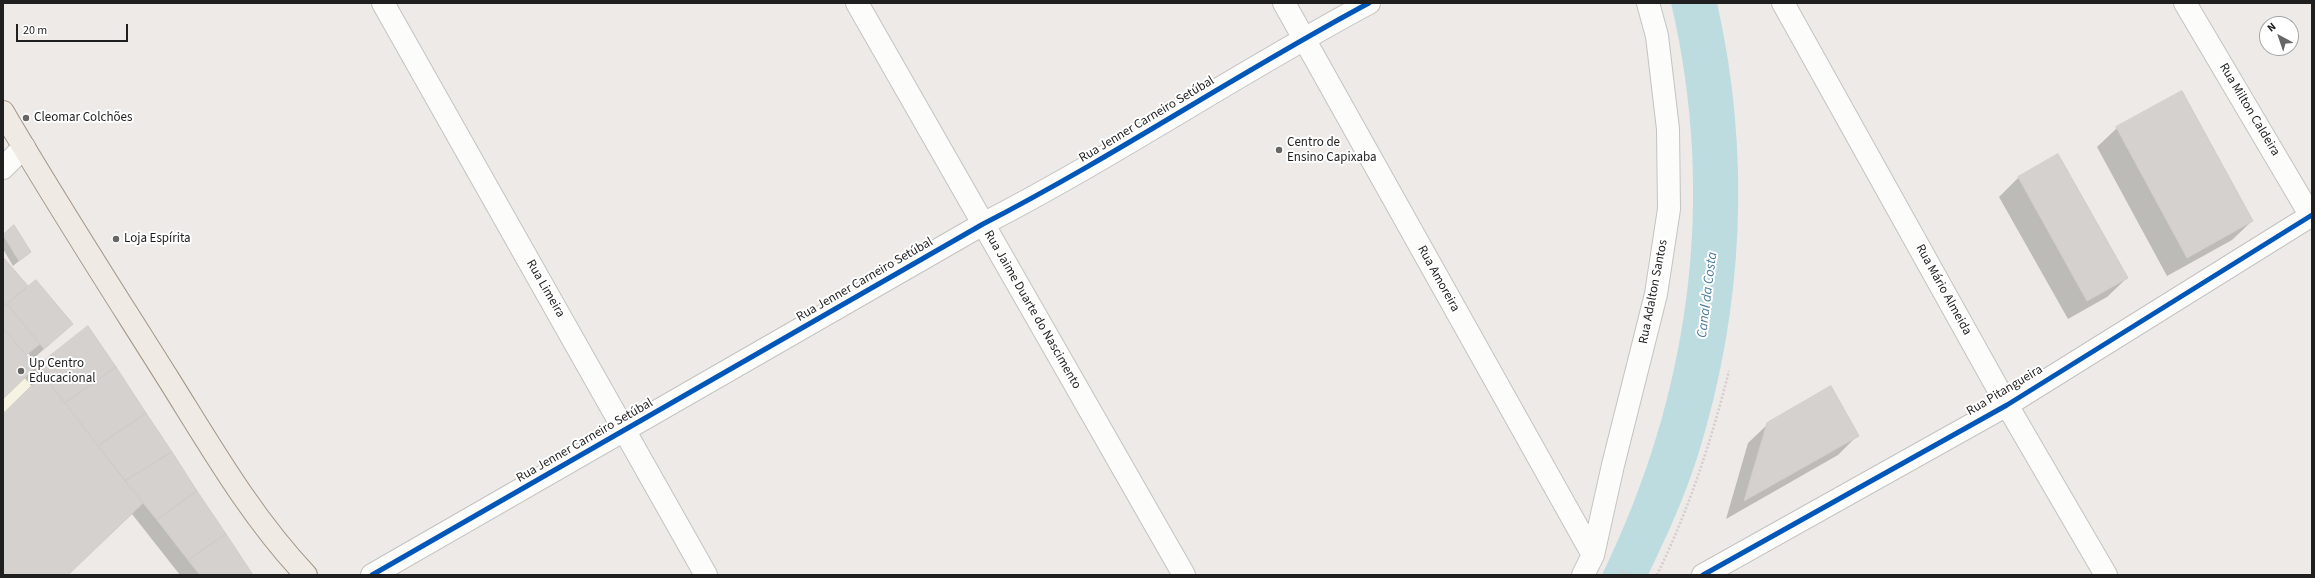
<!DOCTYPE html>
<meta charset="utf-8">
<style>
body{margin:0}
#map{position:relative;width:2315px;height:578px;overflow:hidden;background:#edeae7;font-family:"Source Sans 3",sans-serif}
canvas{display:block}
.frame{position:absolute;inset:0;border:4px solid #1f1f1f;pointer-events:none}
.north{position:absolute;left:2259px;top:16px;width:40px;height:40px;box-sizing:border-box;background:#fff;border:1px solid #a5a5a5;border-radius:50%;rotate:320deg;font-size:11px;font-weight:700;line-height:16px;text-align:center;color:#1f1f1f}
.north::after{content:'';display:block;margin:auto;width:14px;height:18px;background:#676665;clip-path:polygon(50% 0,100% 100%,50% 72%,0 100%)}
.scale{position:absolute;left:16px;top:24px;width:112px;height:18px;box-sizing:border-box;border:2px solid #1f1f1f;border-top:0;padding-left:5px;font-size:12px;line-height:14px;white-space:nowrap;color:#1f1f1f;-webkit-text-stroke:3px #fff;paint-order:stroke}
</style>
<div id="map">
<canvas width="2315" height="578"></canvas>
<div class="frame"></div>
<div class="north">N</div>
<div class="scale">20 m</div>
</div>
<script>
const g = document.querySelector('canvas').getContext('2d');
g.lineJoin = 'round';
function fillPath(path, color) {
  g.fillStyle = color;
  g.fill(path, 'evenodd');
}
function trace(path, color, width, dash) {
  g.strokeStyle = color;
  g.lineWidth = width;
  g.lineCap = dash ? 'butt' : 'round';
  g.setLineDash(dash || []);
  g.stroke(path);
}
function write(font, color, halo, rows, align = 'center') {
  g.font = font + ' "Source Sans 3",sans-serif';
  g.lineWidth = 4;
  g.setLineDash([]);
  g.textBaseline = 'middle';
  g.strokeStyle = halo;
  g.fillStyle = color;
  for (const [text, x, y, turn = 0] of rows) {
    g.save();
    g.translate(x, y);
    g.rotate((+turn || 0) * Math.PI / 180);
    g.textAlign = isNaN(turn) ? turn : align;
    if (halo) g.strokeText(text, 0, 0);
    g.fillText(text, 0, 0);
    g.restore();
  }
}
fillPath(new Path2D(`
 M3 328 43 375 3 414Z`), '#f6f3e3');
fillPath(new Path2D(`
 M1671 3H1717C1751 152 1744 309 1698 455 1685 496 1667 536 1648 575H1602C1690 395 1717 199 1671 3Z`), '#bcdcdf');
fillPath(new Path2D(`
 M2117 128 2252 221 2232 240 2167 276 2097 147Z
 M2057 155 2127 278 2107 297 2068 319 1999 197 2018 178Z
 M13 227 30 252 13 266 3 249V235Z
 M3 259 27 288 72 324 33 359 28 353 25 356 36 368 88 327 252 575H180L132 514 67 575H3V415L32 387 24 377 3 398Z
 M1768 424 1858 435 1838 455 1726 519 1748 443Z`), '#0003');
const building = new Path2D(`
 M2182 91 2253 221 2187 258 2116 127Z
 M2058 154 2128 278 2087 301 2018 177Z
 M14 225 31 252 19 261 3 235Z
 M3 257 28 286 3 307Z
 M36 280 73 324 44 349 7 304Z
 M7 304 40 344 26 355 3 328V307Z
 M88 326 116 367 65 403 36 367Z
 M3 328 36 367 3 399Z
 M116 367 146 413 98 446 65 403Z
 M43 375 143 503 68 575H3V414Z
 M1831 386 1859 436 1744 501 1767 423Z
 M146 413 172 452 125 481 98 446Z
 M172 452 197 491 157 520 125 481Z
 M197 491 226 534 188 560 157 520Z
 M226 534 253 575H200L188 560Z`);
fillPath(building, '#d4d1ce');
trace(building, '#d0ccc9', 1);
const minor = new Path2D(`
 M383 3 706 575
 M857 3 1184 575
 M1284 3 1593 555
 M1783 3 2007 405 2106 575
 M2185 3 2312 218
 M1583 575 1593 555 1613 465 1656 294 1669 209 1668 129 1657 36 1648 3
 M1703 575 2007 405 2312 215`);
const tertiary = new Path2D(`
 M3 168 24 147
 M372 575 983 224C1115 156 1238 73 1369 3`);
const primary = new Path2D(`
 M3 112C56 203 113 291 169 380 211 447 251 517 306 575`);
trace(minor, '#c4c3c2', 24);
trace(tertiary, '#c4c3c2', 24);
trace(primary, '#a39585', 24);
trace(new Path2D(`
 M1619 570 1630 575
 M1657 575C1689 509 1711 442 1729 371`), '#dacbcb', 2.5, [2, 2]);
trace(minor, '#fcfcfb', 22);
trace(tertiary, '#fcfcfb', 22);
trace(primary, '#f0eae5', 22);
trace(new Path2D(`
 M372 575 983 224C1115 156 1238 73 1369 3
 M1703 575 2007 405 2312 215`), '#0057b8', 5);
for (const [x, y, r, color] of [
 [26,118,4,"#676665"],
 [1279,150,4,"#676665"],
 [116,239,4,"#676665"],
 [21,371,4,"#676665"]
]) {
  const dot = new Path2D();
  dot.arc(x, y, r, 0, 2 * Math.PI);
  g.fillStyle = color;
  g.fill(dot);
  trace(dot, '#fff', 1.5);
}
write('13px', '#1f1f1f', '#fff', [
 ["Rua Milton Caldeira",2249,110,59],
 ["Rua Jenner Carneiro Setúbal",1147,120,-31],
 ["Rua Amoreira",1438,279,61],
 ["Rua Jenner Carneiro Setúbal",865,280,-30],
 ["Rua Limeira",545,289,60],
 ["Rua Mário Almeida",1943,290,61],
 ["Rua Adalton Santos",1654,292,-79],
 ["Rua Jaime Duarte do Nascimento",1032,310,60],
 ["Rua Pitangueira",2005,391,-31],
 ["Rua Jenner Carneiro Setúbal",585,441,-30]
]);
write('13px', '#1f1f1f', '#fff', [
 ["Cleomar Colchões",34,118],
 ["Centro de",1287,143],
 ["Ensino Capixaba",1287,158],
 ["Loja Espírita",124,239],
 ["Up Centro",29,364],
 ["Educacional",29,379]
], 'left');
write('italic 14px', '#487c9c', '#fff', [
 ["Canal da Costa",1708,295,-83]
]);
</script>
